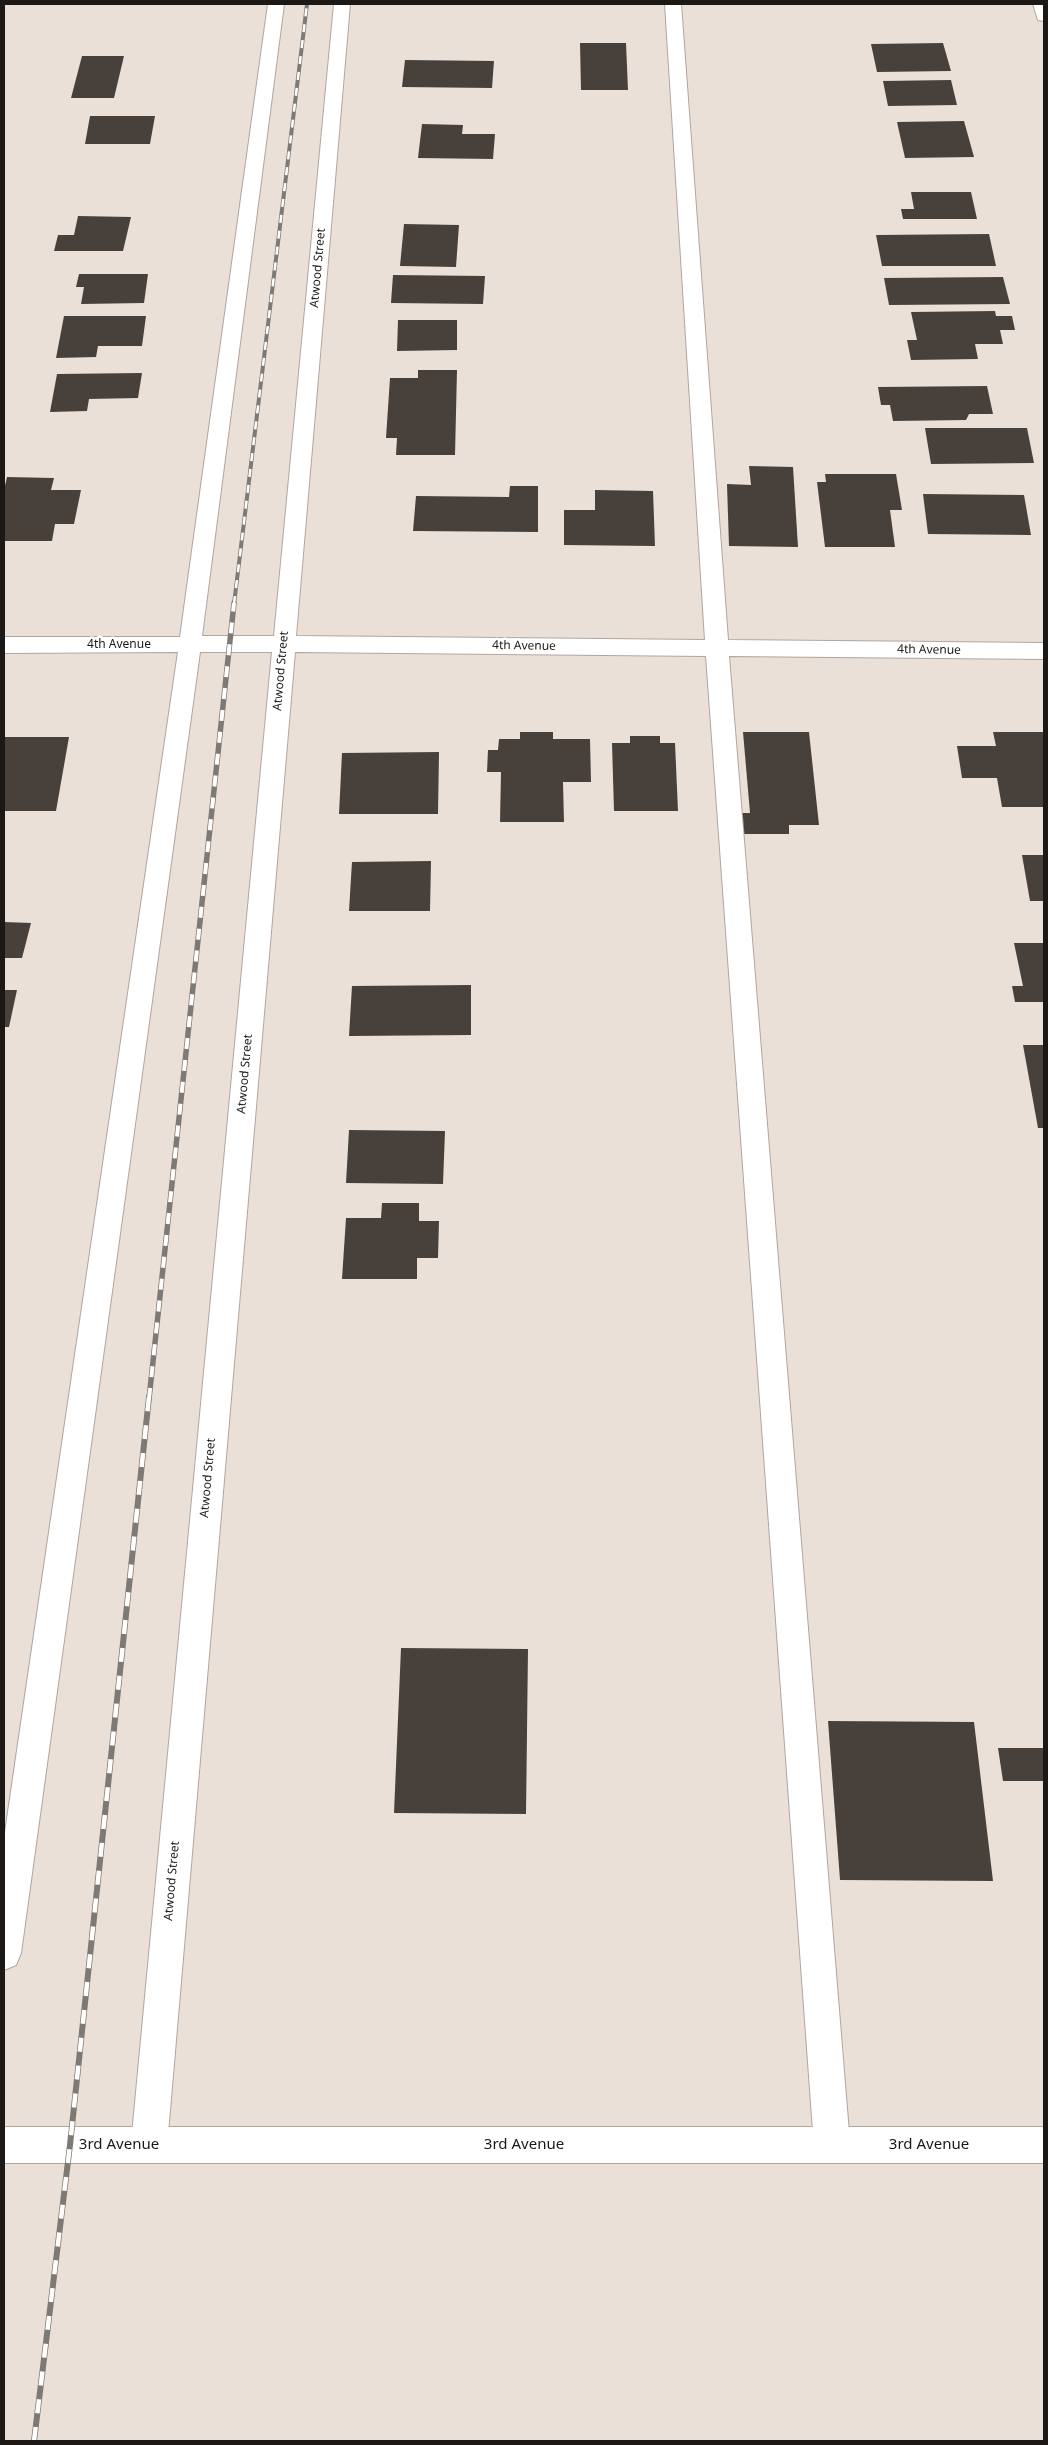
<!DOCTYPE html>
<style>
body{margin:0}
#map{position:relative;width:1048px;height:2445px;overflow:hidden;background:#eae0d8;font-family:"Noto Sans",sans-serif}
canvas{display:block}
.frame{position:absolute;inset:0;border:5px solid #1b1815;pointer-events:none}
</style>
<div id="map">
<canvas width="1048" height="2445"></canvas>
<div class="frame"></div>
</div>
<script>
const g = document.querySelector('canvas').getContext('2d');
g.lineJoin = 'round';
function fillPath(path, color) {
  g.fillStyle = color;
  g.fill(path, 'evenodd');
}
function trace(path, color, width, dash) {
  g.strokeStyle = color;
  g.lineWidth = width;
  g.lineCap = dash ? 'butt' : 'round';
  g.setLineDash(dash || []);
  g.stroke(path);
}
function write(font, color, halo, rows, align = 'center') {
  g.font = font + ' "Noto Sans",sans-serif';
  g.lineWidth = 5;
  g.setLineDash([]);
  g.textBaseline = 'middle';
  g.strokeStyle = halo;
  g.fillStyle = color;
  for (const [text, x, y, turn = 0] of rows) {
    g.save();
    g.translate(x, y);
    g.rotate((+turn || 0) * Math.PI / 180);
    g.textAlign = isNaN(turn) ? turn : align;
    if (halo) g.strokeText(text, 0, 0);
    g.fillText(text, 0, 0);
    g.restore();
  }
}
fillPath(new Path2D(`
 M580 43H626L628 90H581Z
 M943 43 951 71 877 72 871 44Z
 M82 56H124L114 98H71Z
 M405 60 494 61 492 88 402 87Z
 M951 80 957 105 888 106 883 81Z
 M90 116H155L150 144H85Z
 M964 121 974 157 905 158 897 122Z
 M422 124 463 125 462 134H495L493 159 418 158Z
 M911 192H971L977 219H903L901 209H914Z
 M78 216 131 217 123 251H54L58 235H74Z
 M404 224 459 225 456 267 400 266Z
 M989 234 996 266H882L876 235Z
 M79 274H148L144 303 81 304 84 287H76Z
 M393 275 485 276 483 304 391 303Z
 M1003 277 1010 304 889 305 884 278Z
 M995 311 996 316H1012L1015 330H1000L1003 344H975L978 359 911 360 907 340H917L911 312Z
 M64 316H146L142 346H98L96 357 56 358Z
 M398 320H457V350L397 351Z
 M418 370H457L455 455H396L397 438H386L390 378H418Z
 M142 373 138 398 89 399 87 411 50 412 57 374Z
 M987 386 993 414H969L966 420 893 421 890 405H881L878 387Z
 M925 428H1027L1034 463 931 464Z
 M749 466 793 467 798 547 729 546 727 484 751 485Z
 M825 474H896L902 510H890L895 547H825L817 482H826Z
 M7 477 54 478 51 490H81L74 524H55L52 541H4V490Z
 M510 486H538V532L413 531 416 496 509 497Z
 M595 490 653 491 655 546 564 545V510H595Z
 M923 494 1024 495 1031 535 928 534Z
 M520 732H553V739H590L591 782H563L564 822H500L501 772H487L488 750H498L499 739H520Z
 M743 732H809L819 825H789V834H742L740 813H750Z
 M993 732H1044V807H1002L997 778H962L957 746H996Z
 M630 736H660V743H675L678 811H614L612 743H630Z
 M4 737H69L56 811H4Z
 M439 752 438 814H339L342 753Z
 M1022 855H1044V901H1030Z
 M431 861 430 911H349L352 862Z
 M4 922 31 923 22 958H4Z
 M1014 943H1044V1002H1015L1012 986H1023Z
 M471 985V1035L349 1036 352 986Z
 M4 990H17L9 1027H4Z
 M1023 1045H1044V1128H1038Z
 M349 1130 445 1131 443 1184 346 1183Z
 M382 1203H419V1221H439L438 1258H417V1279H342L346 1218H381Z
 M401 1648 528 1649 526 1814 394 1813Z
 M828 1721 974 1722 993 1881 840 1880Z
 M998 1748H1044V1781H1003Z`), '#48403b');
const minor = new Path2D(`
 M268 4H284L202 636H274L334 4H350L296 636 705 640 665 4H681L728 640 1044 643V659L729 656 850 2145 845 2158 832 2163 819 2158 814 2145 706 656 295 652 167 2145 162 2158 149 2163 136 2158 131 2145 272 652H200L21 1953 16 1965 4 1970V1839L178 652 4 653V637H180Z
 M1033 4H1044V21L1038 20Z`);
const major = new Path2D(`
 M4 2127H1044V2163H4Z`);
trace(minor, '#b0a6a0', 2);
trace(major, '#b0a6a0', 2);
fillPath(minor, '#fff');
fillPath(major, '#fff');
const railFar2 = new Path2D(`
 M234 604 307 4`);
const railFar1 = new Path2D(`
 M149 1399 234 603`);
const rail = new Path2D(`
 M34 2441 70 2145 149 1397`);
trace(railFar2, '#7f7973', 4);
trace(railFar1, '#7f7973', 5.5);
trace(rail, '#7f7973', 6);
trace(railFar2, '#fff', 2.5, [8]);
trace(railFar1, '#fff', 4, [11]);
trace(rail, '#fff', 4.5, [14]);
write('12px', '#1b1815', '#fff', [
 ["Atwood Street",318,268,-85],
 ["4th Avenue",119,645],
 ["4th Avenue",524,646,1],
 ["4th Avenue",929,650,1],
 ["Atwood Street",281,671,-85],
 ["Atwood Street",245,1074,-85],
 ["Atwood Street",208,1478,-85],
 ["Atwood Street",172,1881,-85]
]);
write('15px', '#1b1815', '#fff', [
 ["3rd Avenue",119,2145],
 ["3rd Avenue",524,2145],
 ["3rd Avenue",929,2145]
]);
</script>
